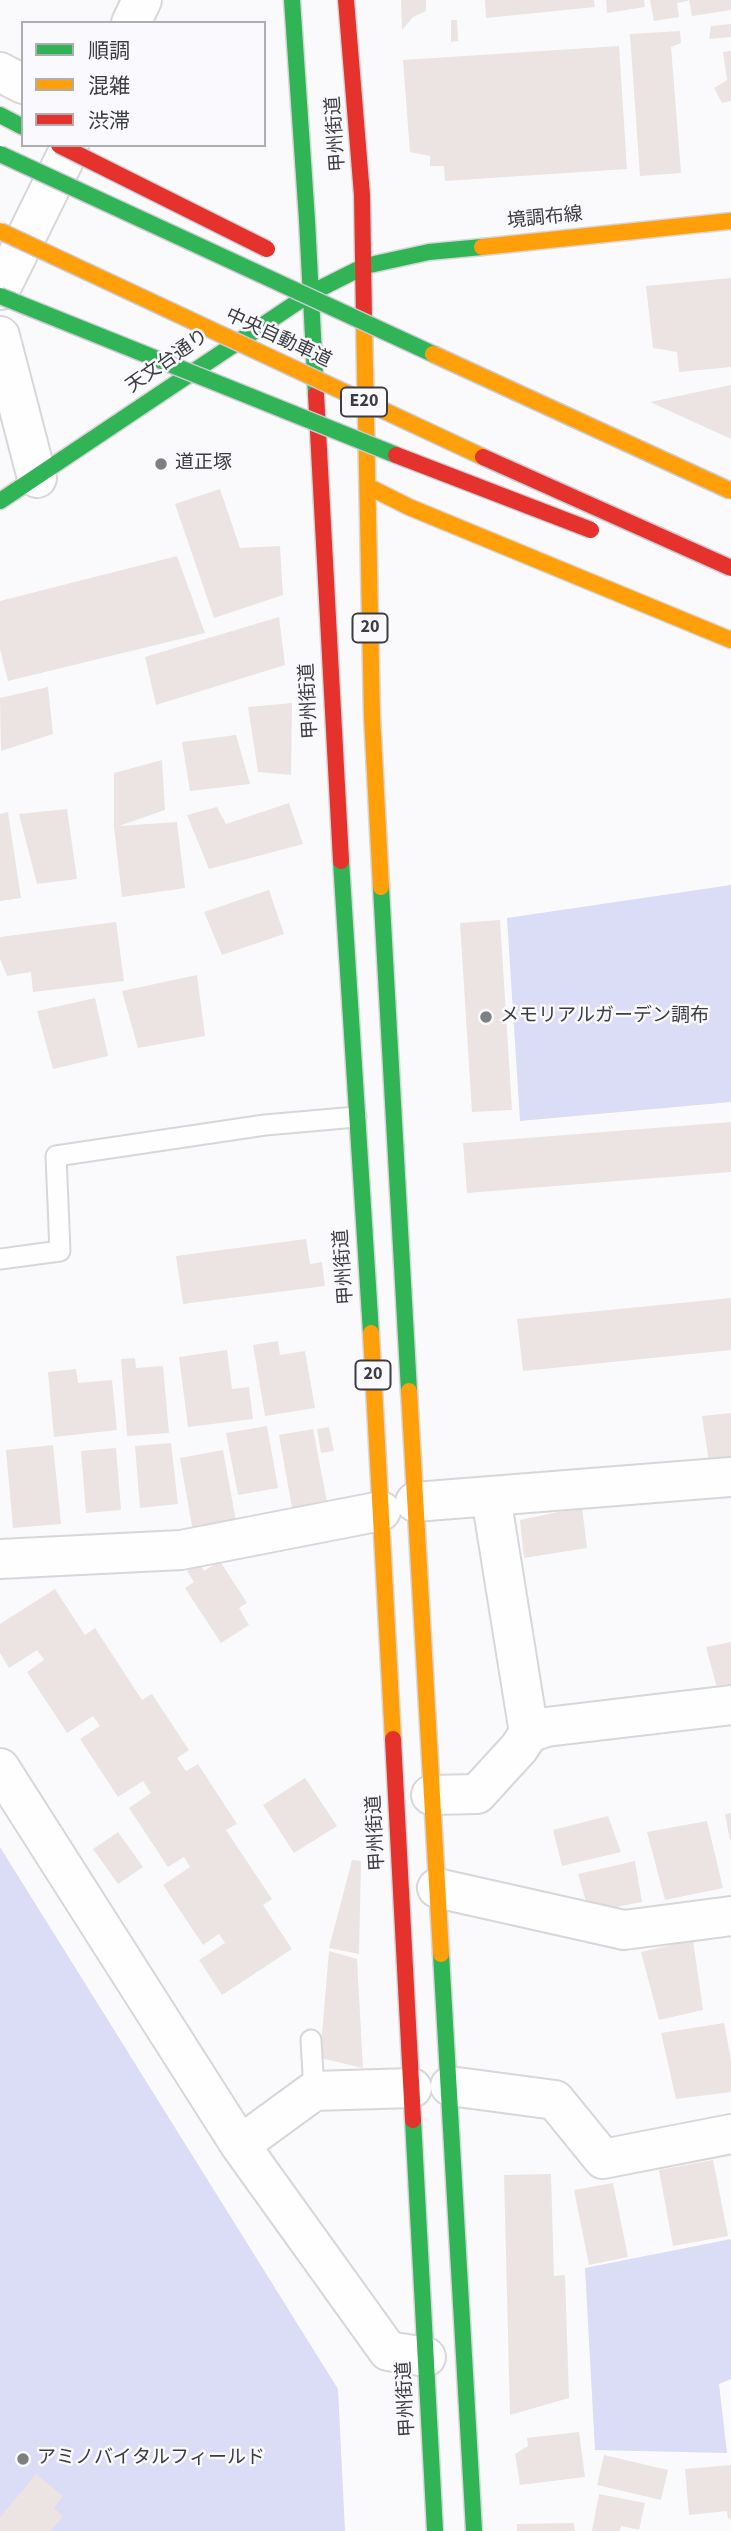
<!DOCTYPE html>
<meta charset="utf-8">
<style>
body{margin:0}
#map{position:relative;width:731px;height:2531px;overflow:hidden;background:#fafafd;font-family:"Source Sans 3","Noto Sans JP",sans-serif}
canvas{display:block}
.legend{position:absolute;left:21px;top:21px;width:245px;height:126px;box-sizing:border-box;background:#f9f9fe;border:2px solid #adaeb2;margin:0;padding:9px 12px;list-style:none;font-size:21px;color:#3c3d41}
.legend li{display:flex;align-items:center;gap:14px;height:35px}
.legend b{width:35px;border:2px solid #adaeb2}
</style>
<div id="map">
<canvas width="731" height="2531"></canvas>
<ul class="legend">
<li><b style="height:9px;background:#30b455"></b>順調</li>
<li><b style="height:9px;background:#ff9f0a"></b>混雑</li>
<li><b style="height:9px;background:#e5322d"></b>渋滞</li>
</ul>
</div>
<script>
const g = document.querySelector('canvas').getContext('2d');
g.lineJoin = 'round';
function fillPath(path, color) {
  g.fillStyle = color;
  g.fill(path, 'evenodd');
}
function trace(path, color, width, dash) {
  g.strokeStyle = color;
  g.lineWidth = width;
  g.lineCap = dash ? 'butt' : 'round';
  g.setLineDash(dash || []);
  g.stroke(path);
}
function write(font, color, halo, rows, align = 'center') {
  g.font = font + ' "Source Sans 3","Noto Sans JP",sans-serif';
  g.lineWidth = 5;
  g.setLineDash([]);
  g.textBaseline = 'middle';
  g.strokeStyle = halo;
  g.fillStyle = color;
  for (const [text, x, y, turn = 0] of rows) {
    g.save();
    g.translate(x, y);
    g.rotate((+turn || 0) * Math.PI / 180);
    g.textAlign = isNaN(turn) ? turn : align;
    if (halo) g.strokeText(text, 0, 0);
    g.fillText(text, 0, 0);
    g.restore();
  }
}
fillPath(new Path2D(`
 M731 885V1102L520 1121 507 918Z
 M0 1847 338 2389 345 2531H0Z
 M731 2239V2379L719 2384 727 2453 595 2450 585 2268Z`), '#dbdcf5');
fillPath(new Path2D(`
 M401 0H426V11L413 17 402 30Z
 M485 0H594L595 7 486 18Z
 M606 0H644L645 7 607 13Z
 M650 0H688V1L677 3 679 17 654 21Z
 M689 0H731V10L692 16Z
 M451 20H457L458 41 451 42Z
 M731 24V37L709 39 711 26Z
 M680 31 681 43 671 47 681 173 640 176 630 34Z
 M619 46 627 169 445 181 444 166H430V156L410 152 403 60Z
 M731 51V101L722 103 714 88 727 80 723 52Z
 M731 278V367L679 372 677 352 653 348 646 286Z
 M731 385V439L650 402Z
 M220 489 240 548 280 546 283 595 214 618 175 504Z
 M177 556 205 633 8 681 0 649V601Z
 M279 617 285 665 156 705 145 657Z
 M48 687 53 734 1 751 0 698Z
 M292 703 291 775 258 772 248 707Z
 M236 735 250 784 190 791 182 742Z
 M162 760 165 810 119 826 177 822 185 888 122 897 114 827V773Z
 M289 803 303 844 209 869 187 815 217 807 226 824Z
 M67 809 77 879 37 884 19 814Z
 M8 812 21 898 0 901V814Z
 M269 890 284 934 222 955 204 912Z
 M500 920 512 1110 472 1112 460 923Z
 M116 922 124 981 33 992 31 972 7 976 0 959V937Z
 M197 975 205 1036 138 1048 122 991Z
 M95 998 108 1056 53 1069 37 1011Z
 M731 1122V1172L467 1193 463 1143Z
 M306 1239 310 1264 322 1262 325 1286 183 1304 176 1256Z
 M731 1298V1350L523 1371 517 1319Z
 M278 1341 280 1355 305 1351 315 1408 265 1416 253 1345Z
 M227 1350 232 1389 249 1387 253 1419 188 1427 179 1357Z
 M135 1358 136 1368 163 1366 169 1433 127 1436 121 1359Z
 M76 1369 78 1383 112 1380 117 1430 54 1437 48 1372Z
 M731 1413V1461L709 1462 702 1416Z
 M267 1426 278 1488 238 1495 226 1433Z
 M329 1427 334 1451 321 1453 317 1429Z
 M313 1429 327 1502 292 1508 279 1435Z
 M171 1443 178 1504 140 1508 135 1446Z
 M53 1445 61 1524 13 1528 6 1450Z
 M116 1448 121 1510 86 1513 81 1451Z
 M223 1450 236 1521 194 1538 180 1458Z
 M582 1507 587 1548 524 1558 520 1520Z
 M220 1561 247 1603 239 1608 249 1625 221 1643 185 1588 194 1582 187 1571 199 1563 204 1571Z
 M55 1589 85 1635 95 1628 142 1700 152 1694 189 1750 177 1758 186 1771 198 1764 237 1824 226 1830 272 1899 263 1905 292 1949 222 1995 199 1960 225 1943 219 1934 203 1945 163 1885 190 1867 184 1857 168 1867 129 1808 151 1793 143 1781 118 1797 80 1739 100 1726 93 1716 67 1733 27 1672 44 1660 37 1650 9 1668 0 1653V1624Z
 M731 1642V1690L718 1692 706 1647Z
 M305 1778 337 1826 294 1853 263 1805Z
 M731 1813V1839L730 1840 725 1814Z
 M608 1816 621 1852 562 1866 553 1830Z
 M707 1821 723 1888 665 1900 647 1832Z
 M118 1832 143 1867 118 1884 93 1849Z
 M352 1860 361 1861 359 1954 329 1948Z
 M635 1861 642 1902 589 1912 578 1874Z
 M693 1940 703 2010 659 2020 641 1952Z
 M329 1951 357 1959 363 2068 320 2058Z
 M724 2023 731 2060V2092L676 2099 661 2033Z
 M713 2160 728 2236 673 2246 659 2170Z
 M551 2174 554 2276 565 2275 569 2398 510 2415 504 2175Z
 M613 2183 628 2257 589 2265 574 2190Z
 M579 2432 585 2477 520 2485 515 2454 528 2446 527 2438Z
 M604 2455 668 2470 661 2500 597 2485Z
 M731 2465V2518L728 2519 727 2511 689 2515 685 2469Z
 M36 2474 63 2496 54 2508 63 2516 51 2531H0V2517Z
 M599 2494 645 2503 639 2530 621 2526 620 2531H592Z
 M574 2523 575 2531H517V2524Z`), '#ebe4e2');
const lane = new Path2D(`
 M0 1259 60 1251 56 1156 265 1125 356 1117
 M311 2040 314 2091`);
const street = new Path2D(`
 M131 23 142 0
 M0 72 23 84
 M0 290 69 150
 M0 336 37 478
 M491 1497 529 1733
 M415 1502 731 1477
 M0 1559 181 1550 381 1511
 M0 1768 240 2145 388 2351 426 2357
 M431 1795 477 1794 519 1748 529 1733 546 1727 731 1705
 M437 1888 624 1930 731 1916
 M450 2086 555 2100 603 2159 731 2134
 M240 2145 314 2091 412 2088`);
const fast = new Path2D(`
 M292 0 307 220 316 394
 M0 115 23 127
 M0 501 311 293 365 266 429 252 482 247
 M341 861 371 1333
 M381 887 409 1391
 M441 1954 474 2531
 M413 2120 435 2531`);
const slow = new Path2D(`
 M482 247 731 221
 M364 320 372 716 381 887
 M369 487 409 507 731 640
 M371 1333 393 1739
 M409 1391 441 1954`);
const jam = new Path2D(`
 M346 0 362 195 364 320
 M316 394 341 861
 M393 1739 413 2120`);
trace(lane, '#d7d7da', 23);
trace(street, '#d7d7da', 42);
trace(fast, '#d7d7da', 19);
trace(slow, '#d7d7da', 19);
trace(jam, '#d7d7da', 19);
trace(lane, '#fefeff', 19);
trace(street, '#fefeff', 38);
trace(fast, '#30b455', 16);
trace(slow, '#ff9f0a', 16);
trace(jam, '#e5322d', 16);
const fastBridge = new Path2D(`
 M0 154 433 354
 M0 296 396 455`);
const slowBridge = new Path2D(`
 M0 231 483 457
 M433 354 731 491`);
const jamBridge = new Path2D(`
 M59 145 267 249
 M396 455 591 530
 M483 457 731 568`);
trace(fastBridge, '#cbcbd3', 19, []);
trace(slowBridge, '#cbcbd3', 19, []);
trace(jamBridge, '#cbcbd3', 19, []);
trace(fastBridge, '#30b455', 16);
trace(slowBridge, '#ff9f0a', 16);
trace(jamBridge, '#e5322d', 16);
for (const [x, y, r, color] of [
 [161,464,7,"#7e7f83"],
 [486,1017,7,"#7e7f83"],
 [23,2459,7,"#7e7f83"]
]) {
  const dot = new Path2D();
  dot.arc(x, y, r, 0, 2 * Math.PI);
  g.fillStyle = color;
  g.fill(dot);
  trace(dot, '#f9f9fe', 2.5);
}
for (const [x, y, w] of [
 [364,402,46],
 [370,628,35],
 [373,1375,35]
]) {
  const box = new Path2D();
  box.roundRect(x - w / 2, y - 14.5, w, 29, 5);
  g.fillStyle = '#f9f9fe';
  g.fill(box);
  trace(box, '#3c3d41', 2);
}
write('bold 18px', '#3c3d41', null, [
 ["E20",364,402],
 ["20",370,628],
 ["20",373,1375]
]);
write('19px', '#3c3d41', '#f9f9fe', [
 ["甲州街道",337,134,-94],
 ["境調布線",545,219,-6],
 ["中央自動車道",278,339,25],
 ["天文台通り",168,362,-35],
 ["甲州街道",310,701,-93],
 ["甲州街道",345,1267,-94],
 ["甲州街道",377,1833,-93],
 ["甲州街道",407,2399,-93]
]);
write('19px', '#3c3d41', '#f9f9fe', [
 ["道正塚",175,464],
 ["メモリアルガーデン調布",500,1017],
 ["アミノバイタルフィールド",37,2459]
], 'left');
</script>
